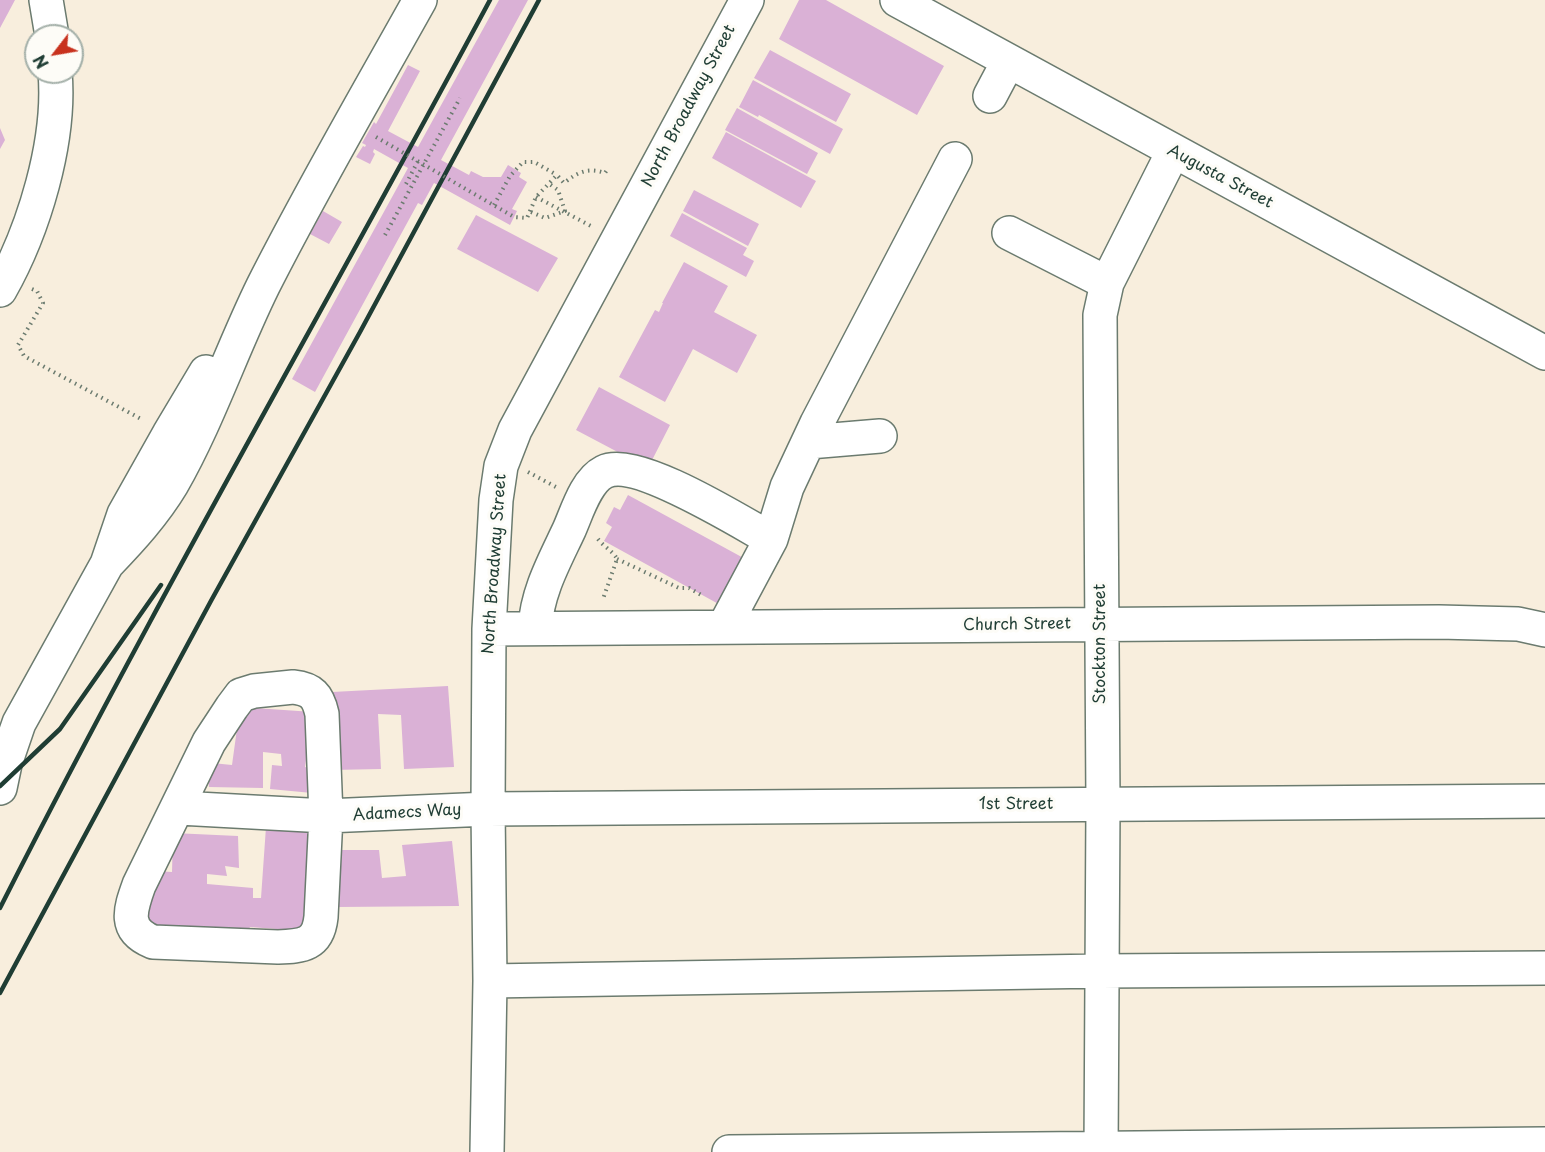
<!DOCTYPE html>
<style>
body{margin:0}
#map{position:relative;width:1545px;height:1152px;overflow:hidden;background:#f8eedd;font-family:"Playpen Sans",sans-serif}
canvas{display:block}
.north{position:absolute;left:24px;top:24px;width:60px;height:60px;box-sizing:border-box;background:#fdfcf7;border:2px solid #a4b0a9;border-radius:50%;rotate:239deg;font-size:16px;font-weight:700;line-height:24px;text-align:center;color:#1f3d34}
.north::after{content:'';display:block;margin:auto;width:21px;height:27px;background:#c8321e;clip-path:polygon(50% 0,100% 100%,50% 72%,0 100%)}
</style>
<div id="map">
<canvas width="1545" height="1152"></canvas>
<div class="north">N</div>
</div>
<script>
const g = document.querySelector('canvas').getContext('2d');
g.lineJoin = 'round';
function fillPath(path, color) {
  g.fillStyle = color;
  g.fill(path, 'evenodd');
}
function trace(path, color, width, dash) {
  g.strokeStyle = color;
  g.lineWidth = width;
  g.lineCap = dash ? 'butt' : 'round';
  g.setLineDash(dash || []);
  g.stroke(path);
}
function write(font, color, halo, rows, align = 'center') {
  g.font = font + ' "Playpen Sans",sans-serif';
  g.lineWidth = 6;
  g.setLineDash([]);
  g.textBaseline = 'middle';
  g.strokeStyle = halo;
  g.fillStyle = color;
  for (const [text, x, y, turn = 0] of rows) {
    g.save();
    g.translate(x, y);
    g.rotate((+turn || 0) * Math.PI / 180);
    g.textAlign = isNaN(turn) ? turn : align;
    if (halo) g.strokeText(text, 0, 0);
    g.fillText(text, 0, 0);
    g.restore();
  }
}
fillPath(new Path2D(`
 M0 0H15L0 28Z
 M499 0H528L441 160 469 175 471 171 483 177H501L508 165 521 173 519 177 527 182 512 209 517 211 510 225 434 183 422 205 418 203 315 392 292 379 408 168 374 149 373 152 375 154 370 164 356 157 363 146 365 147 366 145 362 143 374 122 376 124 408 65 420 71 388 131 418 147Z
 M799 0H826L944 66 917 115 779 39Z
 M770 50 851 94 836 122 754 78Z
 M753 80 843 129 830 154 759 115 758 117 739 107Z
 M737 108 818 153 807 174 725 130Z
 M0 128 5 140 0 149Z
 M726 132 816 181 801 208 712 158Z
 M694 190 759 224 748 246 683 211Z
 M323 211 342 222 329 244 310 234Z
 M682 213 747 248 743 255 754 261 746 277 670 236Z
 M476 215 558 258 538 292 457 249Z
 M684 262 728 286 714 312 757 335 737 373 693 349 665 402 619 377 655 310 659 312 663 303H662Z
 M599 387 670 425 648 468 576 430Z
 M628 495 749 561 724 607 604 541 612 527 606 523 614 507 620 510Z
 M448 686 454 767 404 769 401 715 378 714 381 769 332 770V692Z
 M240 707 313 712 305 767 314 770 312 793 270 789 272 765 282 766 281 754 263 752V788L209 787 208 777 213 774 212 763 232 765Z
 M266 827 313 831 303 931 250 927 244 938 146 929 156 871 172 872 173 833 238 836 239 868 225 866 227 876 207 874V884L253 888V898H261Z
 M452 841 459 906 338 907 333 850H379L382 878 406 876 402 845Z`), '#dab1d6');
const minor = new Path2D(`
 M46 0 52 36
 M897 0 1545 353
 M990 96 1008 62
 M1009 233 1107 283
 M0 290C34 230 61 141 55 72
 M809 442 880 436
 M107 564C131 539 154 514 172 484 208 421 231 351 263 286 312 189 367 95 420 0
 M724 627 771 539 787 487 817 423 955 159
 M535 628C537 592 554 562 569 530 577 512 586 481 604 472 636 456 740 522 771 539
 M489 629 1439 622 1518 624 1545 630
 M293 687C312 689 318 696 322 714L326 816 321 917C318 945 303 946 278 947L153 942C123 930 130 910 139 885L209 742 232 707 241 695 254 691Z
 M0 788 5 764 19 723 107 564 124 514 169 434 206 372
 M179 808 326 816 488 809 1545 801
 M490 981 1101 971 1545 968
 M487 1152 490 981 488 809 489 629 496 500 501 466 515 430 747 0
 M729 1152 1545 1144
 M1101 1152 1103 805 1100 315 1107 283 1173 152`);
trace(minor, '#6b7b6f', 36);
trace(new Path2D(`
 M406 184 418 161
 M464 188 514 217 527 218 536 197 557 175 564 183C578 172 588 167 605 173L607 170
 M536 197 591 226
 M494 205 510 176 523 162H534L557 175
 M531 212 545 218 565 211 558 190 548 183
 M385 235 460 98
 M32 289 37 291 43 303 18 345 24 356 143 420
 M528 472 556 487
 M598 539C603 546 614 552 617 559L603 599
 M617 559 679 588H689L703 596`), '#6b7b6f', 4, [1.5, 4.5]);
trace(minor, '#fff', 33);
trace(new Path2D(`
 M0 786 60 729 161 585
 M0 908C155 601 328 303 490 0
 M0 993 212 599 360 332 539 0`), '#1f3d34', 4.5);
trace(new Path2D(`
 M376 137 464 188`), '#6b7b6f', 4, [1.5, 4.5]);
write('16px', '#1f3d34', '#fdfcf7', [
 ["North Broadway Street",689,106,-62],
 ["Augusta Street",1220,177,28],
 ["North Broadway Street",495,564,-86],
 ["Church Street",1017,625,-1],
 ["Stockton Street",1101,644,-90],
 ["1st Street",1016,805],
 ["Adamecs Way",407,813,-3]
]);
</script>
